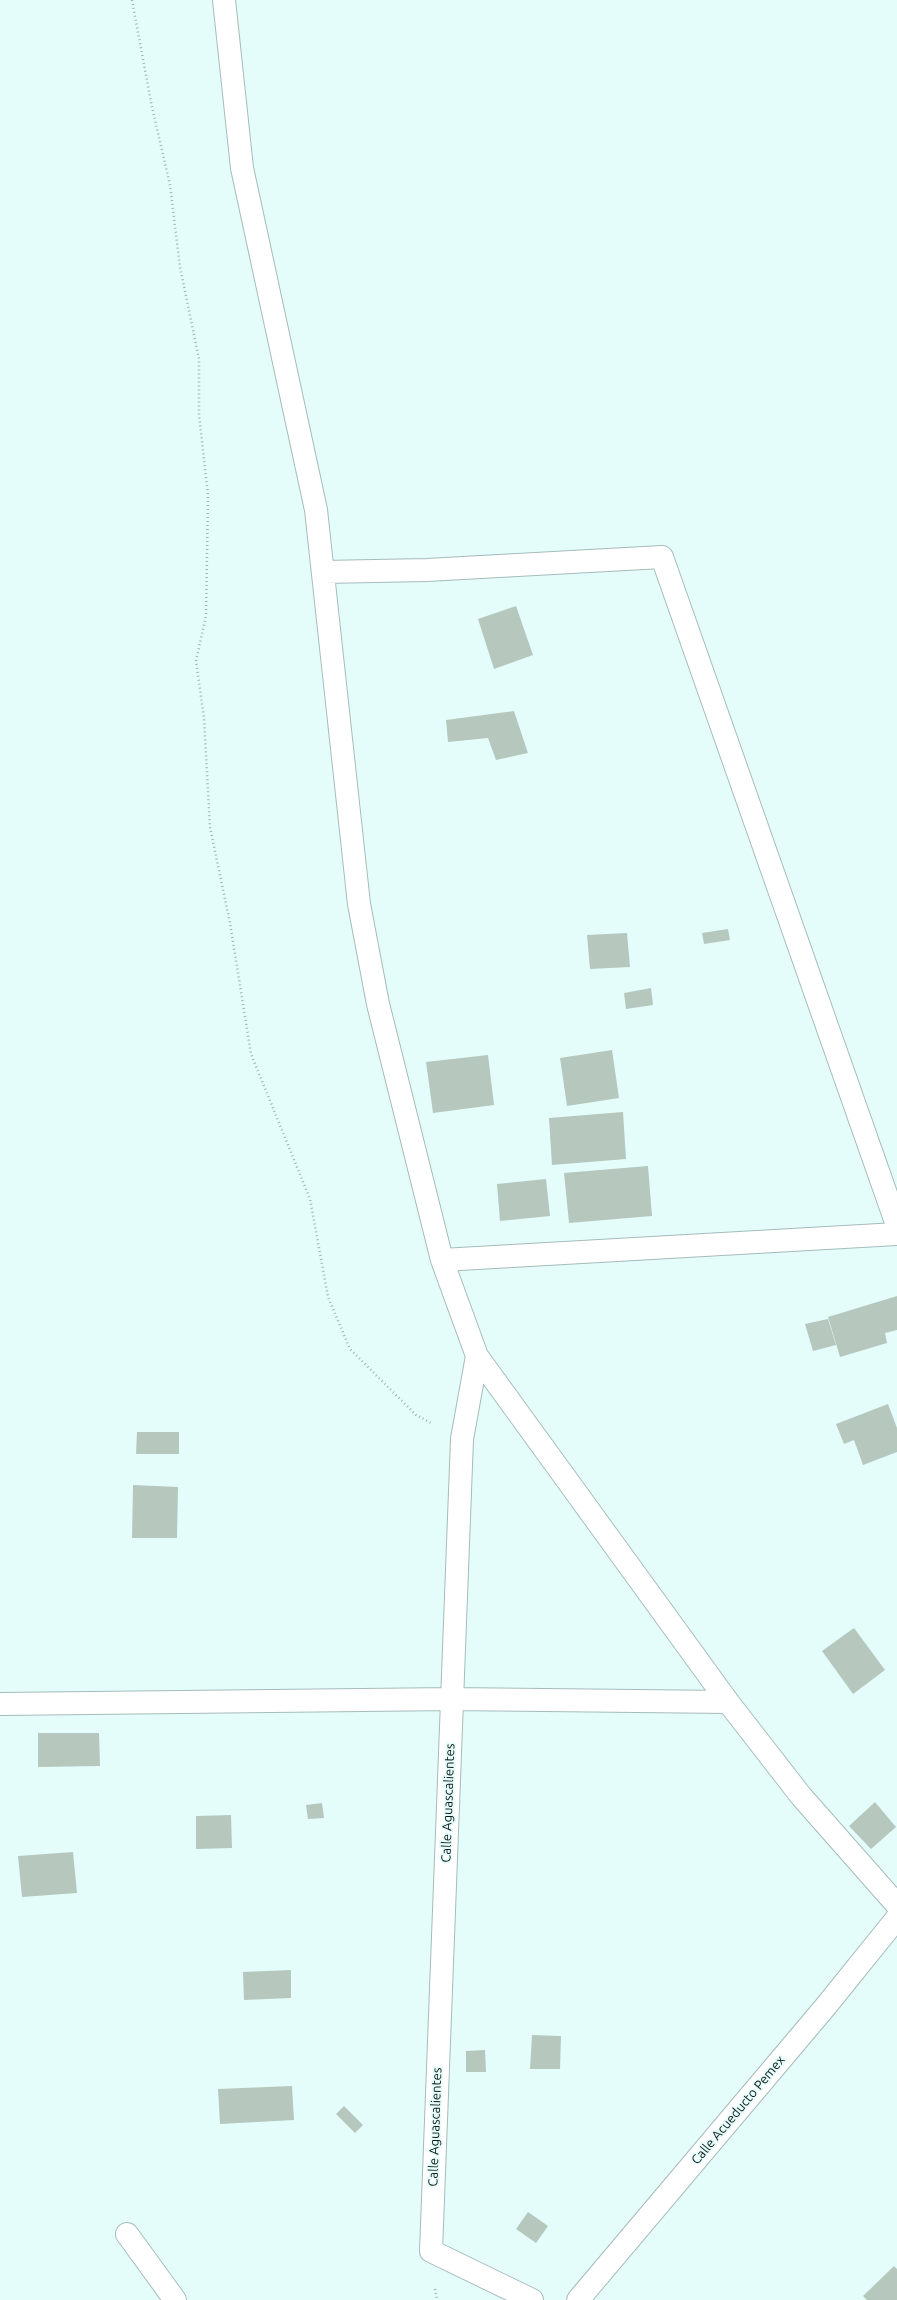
<!DOCTYPE html>
<style>
body{margin:0}
canvas{display:block;background:#e4fcfa}
</style>
<canvas width="897" height="2300"></canvas>
<script>
const g = document.querySelector('canvas').getContext('2d');
g.lineJoin = 'round';
function fillPath(path, color) {
  g.fillStyle = color;
  g.fill(path, 'evenodd');
}
function trace(path, color, width, dash) {
  g.strokeStyle = color;
  g.lineWidth = width;
  g.lineCap = dash ? 'butt' : 'round';
  g.setLineDash(dash || []);
  g.stroke(path);
}
function write(font, color, halo, rows, align = 'center') {
  g.font = font + ' Ubuntu,sans-serif';
  g.lineWidth = 3.5;
  g.setLineDash([]);
  g.textBaseline = 'middle';
  g.strokeStyle = halo;
  g.fillStyle = color;
  for (const [text, x, y, turn = 0] of rows) {
    g.save();
    g.translate(x, y);
    g.rotate((+turn || 0) * Math.PI / 180);
    g.textAlign = isNaN(turn) ? turn : align;
    if (halo) g.strokeText(text, 0, 0);
    g.fillText(text, 0, 0);
    g.restore();
  }
}
fillPath(new Path2D(`
 M516 606 533 655 494 669 478 619Z
 M514 711 528 753 496 760 488 738 448 742 446 720Z
 M728 929 730 940 704 944 702 933Z
 M627 933 630 967 590 969 587 935Z
 M651 988 653 1005 626 1009 624 993Z
 M612 1050 619 1098 567 1106 560 1058Z
 M488 1055 494 1105 433 1113 426 1062Z
 M623 1112 626 1159 552 1165 549 1118Z
 M648 1166 652 1216 569 1223 564 1173Z
 M546 1179 550 1216 500 1221 497 1184Z
 M897 1296V1330L885 1333 887 1343 840 1357 828 1317Z
 M828 1319 836 1345 813 1351 805 1324Z
 M888 1404 897 1428V1452L863 1465 854 1440 844 1444 836 1424Z
 M137 1432H179V1454H136Z
 M133 1485 178 1487 177 1538H132Z
 M854 1628 885 1670 853 1694 822 1651Z
 M38 1733H99L100 1766 38 1767Z
 M875 1802 896 1827 871 1849 849 1826Z
 M322 1803 324 1818 308 1819 306 1805Z
 M231 1815 232 1848 196 1849V1816Z
 M73 1852 77 1893 22 1897 18 1856Z
 M291 1970V1998L244 2000 243 1972Z
 M532 2035 561 2036 560 2069H530Z
 M485 2050 486 2072H466V2051Z
 M292 2086 294 2120 220 2124 218 2089Z
 M344 2106 363 2125 355 2133 336 2114Z
 M528 2212 548 2226 536 2243 516 2229Z
 M894 2266 897 2269V2300H867L863 2296Z`), '#b6c8be');
const minor = new Path2D(`
 M224 0 242 168 316 510 359 904 378 1004 442 1260 477 1356 728 1702 801 1796 897 1905
 M323 572 427 570 662 557 897 1225
 M442 1260 897 1234
 M477 1356 462 1439 431 2251 532 2300
 M0 1704 452 1699 728 1702
 M127 2234 175 2300
 M578 2300 826 2006 897 1918`);
trace(minor, '#a5bcba', 24);
trace(new Path2D(`
 M132 0 152 107 170 185 180 267 199 359V415L208 495 206 616 196 661 204 718 210 827 230 923 251 1054 310 1199 328 1297 350 1349 416 1415 433 1424
 M435 2289 437 2300`), '#a0b3b1', 2.5, [1, 3]);
trace(minor, '#fff', 22);
write('13px', '#101918', '#e4fcfa', [
 ["Calle Aguascalientes",448,1803,-88],
 ["Calle Acueducto Pemex",738,2110,-50],
 ["Calle Aguascalientes",435,2127,-88]
]);
</script>
